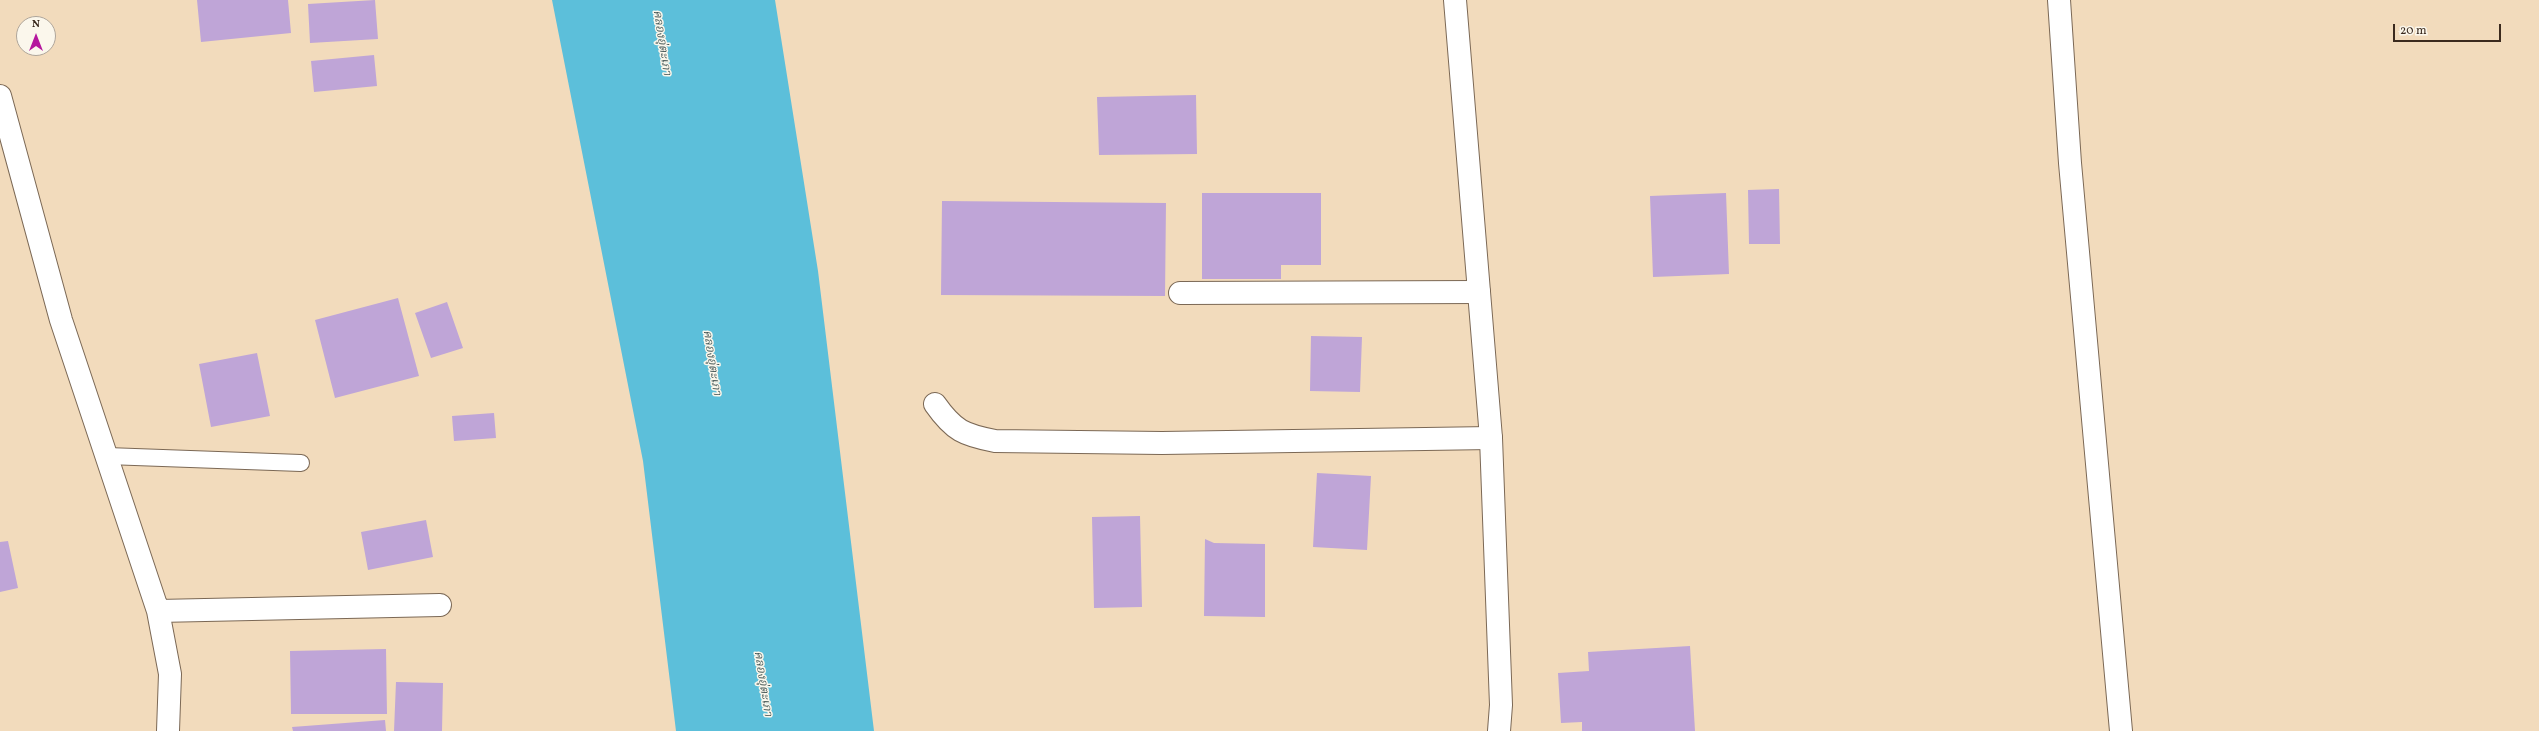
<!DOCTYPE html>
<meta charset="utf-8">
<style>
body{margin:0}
#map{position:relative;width:2539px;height:731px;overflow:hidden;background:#f2dbbc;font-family:Vollkorn,serif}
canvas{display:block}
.north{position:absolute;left:16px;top:16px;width:40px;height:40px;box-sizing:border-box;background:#fbf7ec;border:1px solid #aea59a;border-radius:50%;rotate:0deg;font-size:11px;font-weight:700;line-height:16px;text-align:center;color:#3b2a1e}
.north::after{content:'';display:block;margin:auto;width:14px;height:18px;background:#b5179e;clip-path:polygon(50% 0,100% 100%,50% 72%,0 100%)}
.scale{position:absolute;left:2393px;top:24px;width:108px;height:18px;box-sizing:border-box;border:2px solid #3b2a1e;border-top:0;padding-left:5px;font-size:12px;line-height:14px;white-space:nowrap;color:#3b2a1e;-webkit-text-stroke:3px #fbf7ec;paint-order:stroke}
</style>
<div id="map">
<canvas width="2539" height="731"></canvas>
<div class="north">N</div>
<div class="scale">20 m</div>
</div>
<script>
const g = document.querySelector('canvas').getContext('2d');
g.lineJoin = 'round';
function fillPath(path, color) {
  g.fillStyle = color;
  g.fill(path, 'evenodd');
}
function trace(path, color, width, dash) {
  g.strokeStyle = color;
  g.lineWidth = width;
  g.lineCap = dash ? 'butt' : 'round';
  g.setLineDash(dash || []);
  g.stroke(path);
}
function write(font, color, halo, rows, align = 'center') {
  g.font = font + ' Vollkorn,"Noto Serif Thai",serif';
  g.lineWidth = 3;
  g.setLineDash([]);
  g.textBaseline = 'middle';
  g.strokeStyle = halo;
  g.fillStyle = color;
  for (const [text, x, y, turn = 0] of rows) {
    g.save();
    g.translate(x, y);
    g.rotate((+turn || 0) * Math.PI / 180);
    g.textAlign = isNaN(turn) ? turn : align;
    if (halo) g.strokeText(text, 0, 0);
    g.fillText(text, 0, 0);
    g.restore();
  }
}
fillPath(new Path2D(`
 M552 0H775L818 271 874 731H676L643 461Z`), '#5cbfda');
fillPath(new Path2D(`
 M197 0H288L291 33 201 42Z
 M375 0 378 39 310 43 308 4Z
 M374 55 377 86 314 92 311 61Z
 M1196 95 1197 154 1099 155 1097 97Z
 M1779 189 1780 244H1749L1748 190Z
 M1202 193H1321V265H1281V279H1202Z
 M1726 193 1729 274 1653 277 1650 196Z
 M942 201 1166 203 1165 296 941 295Z
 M398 298 419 376 335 398 315 320Z
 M447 302 463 348 431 358 415 313Z
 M1311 336 1362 337 1360 392 1310 391Z
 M257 353 270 416 211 427 199 364Z
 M494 413 496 438 454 441 452 416Z
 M1317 473 1371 476 1367 550 1313 547Z
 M1140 516 1142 607 1094 608 1092 517Z
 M426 520 433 557 368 570 361 532Z
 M1205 539 1214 543 1265 544V617L1204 616Z
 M8 541 18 588 0 592V542Z
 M1690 646 1695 731H1582V722L1561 723 1558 673 1589 671 1588 652Z
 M386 649 387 714H291L290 651Z
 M396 682 443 683 442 731H394Z
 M385 720 386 731H293L292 727Z`), '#bfa5d7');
const service = new Path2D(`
 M107 456 301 463`);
const minor = new Path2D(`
 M2059 0 2070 163 2121 731
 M0 96 61 320 158 611 170 674 168 731
 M1180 293 1479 292
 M935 404C954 431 964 435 995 441L1162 443 1491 438
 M158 611 440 605`);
const tertiary = new Path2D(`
 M1455 0 1491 438 1501 705 1499 731`);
trace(service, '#7b6855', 18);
trace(minor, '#7b6855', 24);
trace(tertiary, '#7b6855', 24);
trace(service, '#fff', 16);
trace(minor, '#fff', 22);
trace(tertiary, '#fff', 22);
write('italic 12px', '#455756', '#fbf7ec', [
 ["คลองอุ่ตะเภา",661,43,81],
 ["คลองอุ่ตะเภา",711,363,81],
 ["คลองอุ่ตะเภา",762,684,81]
]);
</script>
